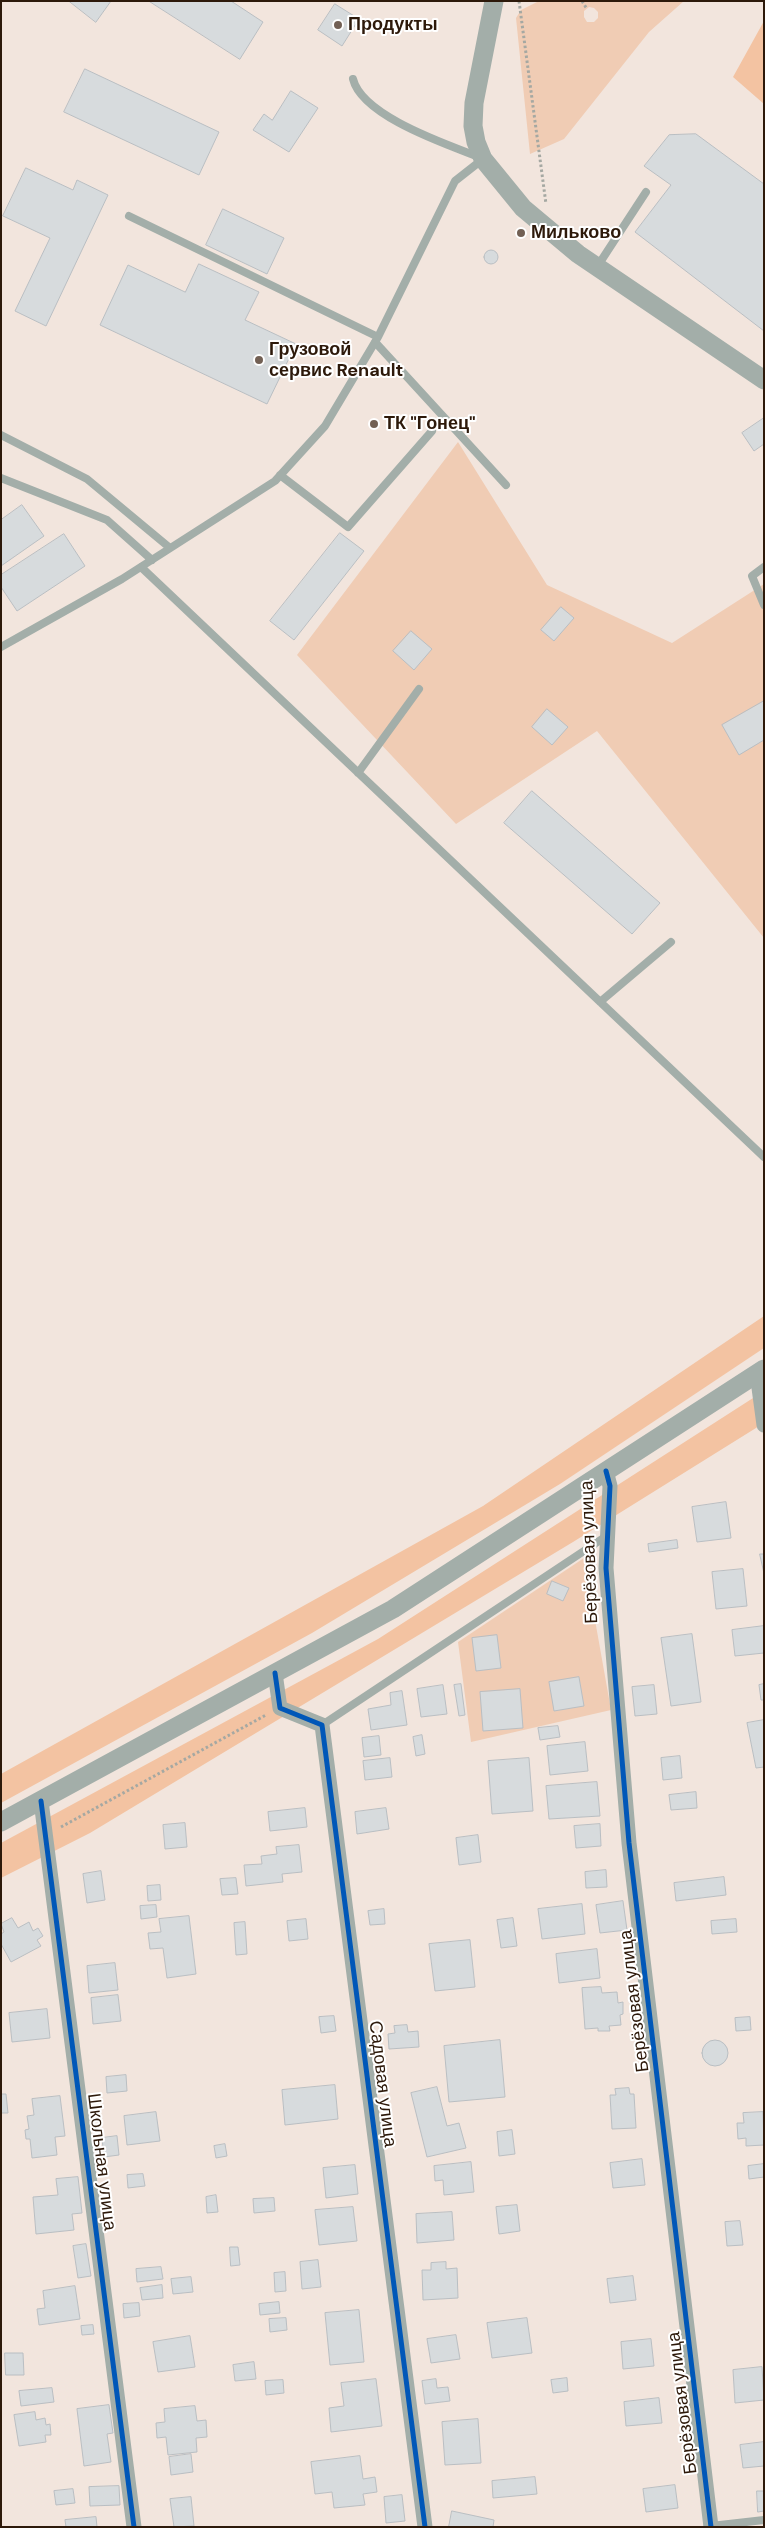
<!DOCTYPE html>
<meta charset="utf-8">
<style>
body{margin:0}
#map{position:relative;width:765px;height:2528px;overflow:hidden;background:#f2e5dd;font-family:"DM Sans",sans-serif}
canvas{display:block}
.frame{position:absolute;inset:0;border:2px solid #2d190a;pointer-events:none}
</style>
<div id="map">
<canvas width="765" height="2528"></canvas>
<div class="frame"></div>
</div>
<script>
const g = document.querySelector('canvas').getContext('2d');
g.lineJoin = 'round';
function fillPath(path, color) {
  g.fillStyle = color;
  g.fill(path, 'evenodd');
}
function trace(path, color, width, dash) {
  g.strokeStyle = color;
  g.lineWidth = width;
  g.lineCap = dash ? 'butt' : 'round';
  g.setLineDash(dash || []);
  g.stroke(path);
}
function write(font, color, halo, rows, align = 'center') {
  g.font = font + ' "DM Sans",sans-serif';
  g.lineWidth = 4;
  g.setLineDash([]);
  g.textBaseline = 'middle';
  g.strokeStyle = halo;
  g.fillStyle = color;
  for (const [text, x, y, turn = 0] of rows) {
    g.save();
    g.translate(x, y);
    g.rotate((+turn || 0) * Math.PI / 180);
    g.textAlign = isNaN(turn) ? turn : align;
    if (halo) g.strokeText(text, 0, 0);
    g.fillText(text, 0, 0);
    g.restore();
  }
}
fillPath(new Path2D(`
 M539 1H684L649 32 564 139 530 154 516 18 521 10ZM589 7 594 8 598 12V18L594 22H587L584 17V11Z
 M458 442 547 585 672 643 764 584V938L597 731 456 824 297 655Z
 M584 1558 611 1710 471 1742 458 1642Z`), '#f0ccb4');
fillPath(new Path2D(`
 M764 21V104L733 77Z
 M764 1316V1348L560 1484 312 1633 1 1803V1774L483 1506Z
 M764 1391V1423L573 1542 90 1833 1 1878V1843L378 1639Z`), '#f3c3a2');
const building = new Path2D(`
 M69 1H111L96 22Z
 M149 1H231L263 22 240 59Z
 M335 4 359 19 342 46 318 30Z
 M85 69 219 132 199 175 64 112Z
 M291 91 318 108 289 152 253 130 264 114 272 120Z
 M696 134 764 184V331L635 232 671 185 644 166 669 135Z
 M26 168 73 190 77 180 108 195 46 326 15 311 50 238 3 216Z
 M223 209 284 238 267 274 206 245Z
 M484 257a7 7 0 1 1 14 0a7 7 0 1 1-14 0Z
 M199 264 259 292 245 320 296 344 267 404 100 325 128 265 185 292Z
 M764 418V444L754 451 742 433Z
 M22 505 44 536 1 566V520Z
 M340 533 364 551 294 640 270 621Z
 M64 534 85 566 17 611 1 587V575Z
 M561 607 574 618 554 641 541 630Z
 M411 631 432 649 414 670 393 651Z
 M764 701V740L739 755 722 725Z
 M547 709 568 727 552 745 532 727Z
 M532 791 660 903 632 934 504 823Z
 M726 1502 731 1538 697 1542 692 1507Z
 M677 1540 678 1548 649 1552 648 1544Z
 M760 1554H764V1573Z
 M743 1569 747 1606 716 1609 712 1572Z
 M552 1581 569 1588 563 1601 547 1594Z
 M764 1626V1653L735 1656 732 1630Z
 M692 1634 701 1702 671 1706 661 1638Z
 M497 1635 501 1668 476 1671 472 1638Z
 M579 1677 584 1706 554 1711 549 1682Z
 M461 1684 465 1715 459 1716 454 1685Z
 M764 1684V1700H761L759 1685Z
 M443 1685 447 1714 421 1717 417 1689Z
 M654 1685 657 1714 635 1716 632 1687Z
 M520 1689 523 1728 483 1731 480 1692Z
 M402 1691 407 1725 371 1730 368 1709 391 1705 390 1693Z
 M764 1720V1767L756 1768 747 1723Z
 M558 1726 560 1737 540 1740 538 1728Z
 M422 1735 425 1754 416 1756 413 1737Z
 M379 1736 381 1755 364 1757 362 1738Z
 M585 1742 588 1771 550 1775 547 1746Z
 M680 1756 682 1778 663 1780 661 1758Z
 M390 1758 392 1777 365 1780 363 1761Z
 M529 1758 533 1811 492 1814 488 1761Z
 M597 1782 600 1816 549 1819 546 1786Z
 M696 1792 697 1808 671 1810 669 1795Z
 M305 1808 307 1827 270 1831 268 1812Z
 M386 1808 389 1829 357 1834 355 1812Z
 M185 1823 187 1847 165 1849 163 1825Z
 M600 1824 601 1846 576 1848 574 1826Z
 M478 1835 481 1862 459 1865 456 1838Z
 M299 1845 302 1872 282 1874 283 1882 246 1886 244 1865 262 1864 261 1856 277 1854 276 1847Z
 M606 1870 607 1887 586 1888 585 1872Z
 M101 1871 105 1900 87 1903 83 1874Z
 M724 1877 726 1895 676 1901 674 1883Z
 M236 1878 238 1894 222 1895 220 1879Z
 M160 1885 161 1900 148 1901 147 1886Z
 M623 1901 627 1930 600 1933 596 1905Z
 M582 1904 585 1934 542 1939 538 1909Z
 M156 1905 157 1917 141 1919 140 1906Z
 M384 1909 385 1924 370 1925 368 1911Z
 M189 1916 196 1974 167 1978 163 1948 150 1949 148 1933 161 1932 159 1919Z
 M12 1918 18 1928 29 1922 33 1931 38 1928 43 1936 37 1940 41 1946 11 1962 1 1944V1934L4 1932 1 1924Z
 M513 1918 517 1946 501 1948 497 1920Z
 M306 1919 308 1939 289 1941 287 1921Z
 M736 1919 737 1932 712 1934 711 1921Z
 M245 1922 247 1954 236 1955 234 1923Z
 M470 1940 475 1987 435 1991 429 1944Z
 M597 1949 600 1978 559 1983 556 1954Z
 M115 1963 118 1990 89 1993 87 1966Z
 M601 1987 602 1993 617 1992 618 2003 623 2002V2014L620 2015 621 2025 609 2026 610 2031H598V2028L585 2029 582 1988Z
 M118 1995 121 2021 93 2024 91 1998Z
 M47 2009 50 2038 12 2042 9 2013Z
 M334 2016 336 2031 321 2033 319 2017Z
 M750 2017 751 2030 736 2031 735 2018Z
 M407 2025 408 2032 418 2031 419 2047 389 2049 388 2034 395 2033 394 2026Z
 M500 2040 505 2097 449 2102 444 2046Z
 M702 2053a13 13 0 1 1 26 0a13 13 0 1 1-26 0Z
 M126 2075 127 2091 107 2093 106 2077Z
 M335 2085 338 2119 285 2125 282 2090Z
 M437 2087 447 2126 459 2123 466 2148 427 2157 411 2093Z
 M629 2088 630 2094H634L636 2128 612 2129 610 2095H616L615 2089Z
 M1 2094H6L8 2113H1Z
 M60 2096 65 2136 55 2137 57 2155 32 2158 30 2139H26L25 2130 29 2129 27 2116 34 2115 32 2099Z
 M156 2112 160 2141 127 2145 124 2116Z
 M763 2112 764 2145 746 2146V2138L738 2139 737 2123H744L743 2113Z
 M512 2130 515 2154 499 2156 497 2132Z
 M117 2136 119 2155 104 2157 102 2138Z
 M225 2144 227 2156 216 2158 214 2146Z
 M642 2159 645 2185 613 2188 610 2163Z
 M471 2162 474 2192 444 2195 443 2180 435 2181 434 2166Z
 M764 2164V2177L749 2179 748 2166Z
 M355 2165 358 2194 326 2198 323 2168Z
 M143 2174 145 2186 128 2188 127 2175Z
 M78 2177 82 2213 72 2214 74 2230 36 2234 33 2197 58 2195 56 2179Z
 M216 2195 218 2212 207 2213 206 2197Z
 M274 2198 275 2211 254 2213 253 2199Z
 M517 2205 520 2231 499 2234 496 2207Z
 M353 2207 357 2241 319 2245 315 2210Z
 M452 2212 454 2240 417 2243 416 2214Z
 M740 2221 743 2245 727 2246 725 2222Z
 M86 2244 91 2276 78 2278 73 2246Z
 M230 2247H238L240 2265 231 2266Z
 M318 2260 321 2287 302 2289 300 2262Z
 M446 2262V2269L457 2268 458 2298 423 2300 422 2270H431V2263Z
 M161 2267 163 2279 137 2282 136 2269Z
 M285 2272 286 2291 275 2292 274 2273Z
 M633 2276 636 2300 610 2303 607 2279Z
 M191 2277 193 2292 173 2294 171 2279Z
 M162 2285 163 2298 142 2300 140 2288Z
 M75 2286 80 2319 39 2325 37 2309 45 2308 43 2291Z
 M279 2302 280 2313 260 2315 259 2304Z
 M139 2303 140 2316 124 2318 123 2304Z
 M359 2310 364 2362 330 2365 325 2313Z
 M286 2318 287 2330 270 2332 269 2319Z
 M527 2318 532 2353 492 2358 487 2323Z
 M93 2325 94 2334 82 2335 81 2326Z
 M456 2335 460 2359 431 2363 427 2339Z
 M190 2336 195 2367 158 2372 153 2342Z
 M651 2339 654 2366 623 2369 621 2342Z
 M5 2353H23L24 2375H6Z
 M254 2362 256 2379 235 2381 233 2365Z
 M762 2367 764 2400 735 2403 733 2370Z
 M567 2378 568 2391 553 2393 551 2380Z
 M376 2379 382 2426 331 2432 329 2408 344 2406 341 2383Z
 M436 2379 437 2388 448 2387 450 2401 425 2404 422 2381Z
 M283 2380 284 2393 266 2395 265 2381Z
 M52 2388 54 2402 21 2406 19 2391Z
 M659 2398 662 2423 626 2426 624 2402Z
 M109 2405 113 2433 107 2434 111 2462 84 2466 77 2409Z
 M195 2406 197 2421 206 2420 207 2437 196 2438 197 2452 168 2455 166 2437 157 2438 156 2423 165 2422 164 2409Z
 M35 2412 36 2420 45 2418 46 2425 50 2424 51 2435H45L46 2442 19 2446 14 2415Z
 M478 2419 481 2463 445 2465 442 2422Z
 M764 2442V2466L743 2468 740 2445Z
 M191 2454 193 2472 171 2475 169 2457Z
 M360 2456 363 2479 375 2477 377 2492 363 2494 365 2505 334 2508 332 2492 315 2494 311 2462Z
 M535 2477 537 2494 493 2498 492 2481Z
 M675 2485 678 2508 646 2512 643 2489Z
 M119 2486 120 2505 90 2506 89 2487Z
 M73 2489 75 2503 56 2505 54 2491Z
 M757 2491H764V2511L758 2512Z
 M402 2495 405 2521 386 2523 384 2497Z
 M191 2497 194 2526 174 2527 170 2499Z
 M452 2511 494 2520 493 2527H449Z
 M96 2517 97 2527H66L65 2520Z`);
fillPath(building, '#d7dbdd');
trace(building, '#b9bec2', 1);
trace(new Path2D(`
 M519 1 546 204
 M582 1 587 9
 M61 1827 266 1715`), '#a5a8a2', 3, [2.5, 2.5]);
trace(new Path2D(`
 M353 79C362 116 446 144 479 157
 M129 216 378 337
 M597 267 646 192
 M375 342 506 485
 M1 435 87 479 170 548
 M280 475 348 527 432 431
 M1 478 107 520 152 560
 M141 567 764 1157
 M764 567 752 576 764 605
 M1 647 122 579 275 481 325 426 378 337 455 181 483 159
 M358 773 419 689
 M600 1002 671 942
 M322 1725 608 1535
 M711 2526 764 2520`), '#a3aea9', 8);
trace(new Path2D(`
 M757 1373 764 1425
 M606 1471 610 1486 606 1568 629 1843 711 2527
 M275 1673 280 1708 322 1725 425 2527
 M41 1801 134 2527`), '#a3aea9', 15);
trace(new Path2D(`
 M494 1 474 103 473 126 476 142 483 159 523 208 578 254 764 380
 M1 1822 393 1609 764 1369`), '#a3aea9', 19);
trace(new Path2D(`
 M606 1471 610 1486 606 1568 629 1843 711 2527
 M275 1673 280 1708 322 1725 425 2527
 M41 1801 134 2527`), '#0057b8', 5);
for (const [x, y, r, color] of [
 [338,25,5,"#726054"],
 [521,233,5,"#726054"],
 [259,360,5,"#726054"],
 [374,424,5,"#726054"]
]) {
  const dot = new Path2D();
  dot.arc(x, y, r, 0, 2 * Math.PI);
  g.fillStyle = color;
  g.fill(dot);
  trace(dot, '#fff', 2);
}
write('bold 18px', '#2d190a', '#fff', [
 ["Продукты",348,25],
 ["Мильково",531,233],
 ["Грузовой",269,350],
 ["сервис Renault",269,371],
 ["ТК \"Гонец\"",384,424]
], 'left');
write('18px', '#2d190a', '#fff', [
 ["Берёзовая улица",590,1552,-92],
 ["Берёзовая улица",635,2001,-97],
 ["Садовая улица",382,2084,83],
 ["Школьная улица",101,2162,83],
 ["Берёзовая улица",683,2403,-97]
]);
</script>
